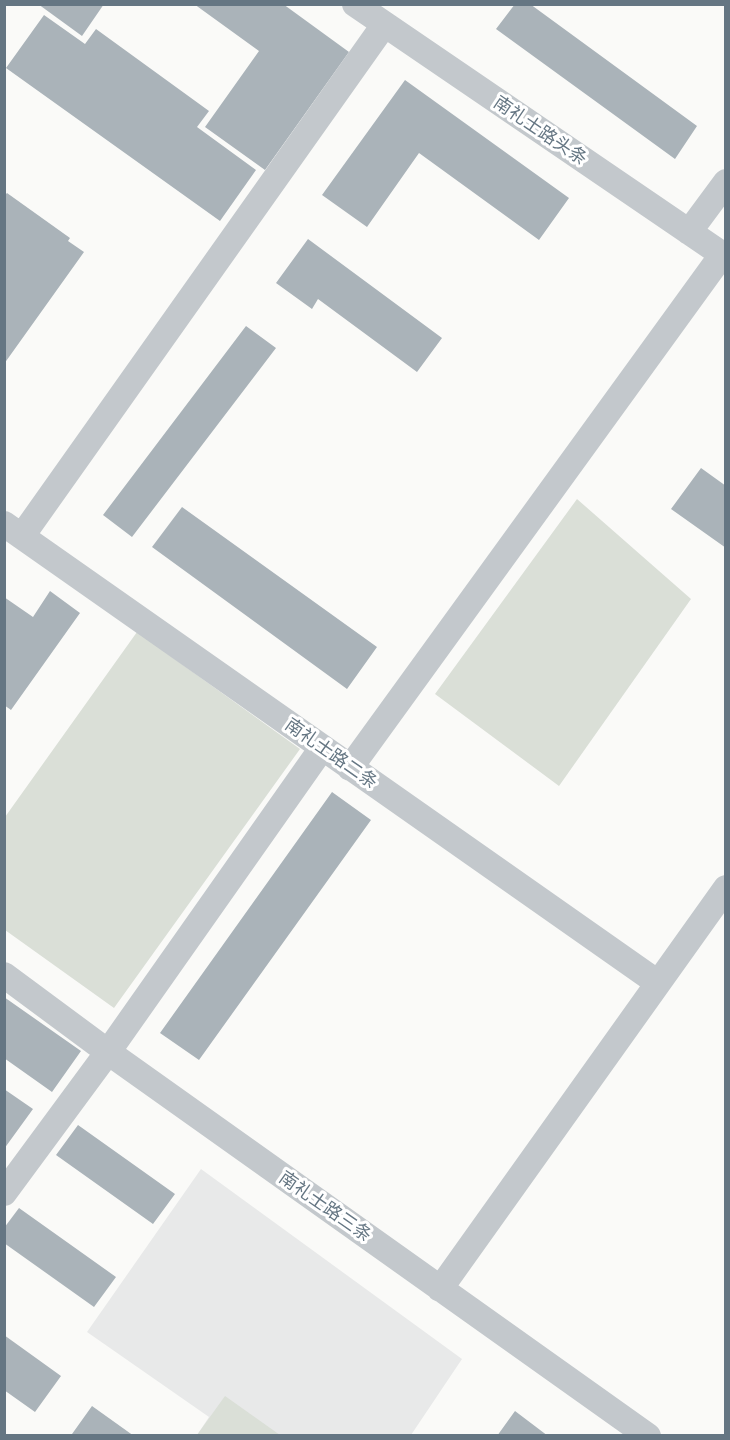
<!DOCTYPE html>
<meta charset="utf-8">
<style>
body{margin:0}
#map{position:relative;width:730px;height:1440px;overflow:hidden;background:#fafaf8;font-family:Montserrat,sans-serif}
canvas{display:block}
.frame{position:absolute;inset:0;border:6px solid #657683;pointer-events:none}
</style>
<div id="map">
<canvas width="730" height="1440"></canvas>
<div class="frame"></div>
</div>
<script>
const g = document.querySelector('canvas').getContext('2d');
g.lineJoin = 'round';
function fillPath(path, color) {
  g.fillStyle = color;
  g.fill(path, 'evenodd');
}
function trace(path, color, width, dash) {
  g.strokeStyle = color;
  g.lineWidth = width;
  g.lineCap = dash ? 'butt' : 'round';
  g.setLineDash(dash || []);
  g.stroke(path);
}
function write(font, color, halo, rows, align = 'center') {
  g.font = font + ' Montserrat,"Noto Sans SC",sans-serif';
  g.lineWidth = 6;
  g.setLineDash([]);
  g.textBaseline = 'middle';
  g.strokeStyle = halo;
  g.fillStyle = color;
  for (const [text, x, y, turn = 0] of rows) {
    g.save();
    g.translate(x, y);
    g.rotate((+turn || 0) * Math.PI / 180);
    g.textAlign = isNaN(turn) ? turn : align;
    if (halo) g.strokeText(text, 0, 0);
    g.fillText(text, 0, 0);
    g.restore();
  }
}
fillPath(new Path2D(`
 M201 1169 462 1359 411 1435H197L209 1417 87 1332Z`), '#e8e9e9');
fillPath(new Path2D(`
 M577 499 691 599 559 786 435 694Z
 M137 632 300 749 114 1008 5 930V817Z
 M225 1396 280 1435H197Z`), '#dadfd7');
fillPath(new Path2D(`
 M38 4H104L82 36Z
 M194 4H283L349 52 265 170 205 127 259 51Z
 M515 4H530L697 126 675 159 496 29Z
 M44 15 85 44 96 29 209 111 197 127 256 170 220 221 6 68Z
 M405 80 569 198 539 240 419 153 367 227 322 195Z
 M7 193 70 238 68 241 84 252 4 364V196Z
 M308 239 442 338 417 372 318 299 312 309 276 283Z
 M246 326 276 348 132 537 103 515Z
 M701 468 726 486V548L671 509Z
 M182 507 377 647 347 689 152 547Z
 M50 591 80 613 11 710 4 705V597L33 617Z
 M332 792 371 820 199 1060 160 1033Z
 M4 997 81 1051 52 1092 4 1058Z
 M4 1089 33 1109 4 1149Z
 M78 1125 175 1194 153 1224 56 1155Z
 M19 1208 116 1277 94 1307 4 1243V1228Z
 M4 1335 61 1376 35 1412 4 1390Z
 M92 1406 134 1436 72 1434Z
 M515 1411 548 1436H497Z`), '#aab3b9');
trace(new Path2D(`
 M355 4 726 257
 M689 232 726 182
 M4 524 658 983
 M22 536 384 25
 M350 768 722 255
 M4 975 108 1052 648 1436
 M4 1193 108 1052 322 748
 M440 1289 726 888`), '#c3c8cc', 26);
write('18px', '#657683', '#fff', [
 ["南礼士路头条",540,131,34],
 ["南礼士路二条",331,754,35],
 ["南礼士路三条",325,1207,35]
]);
</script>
